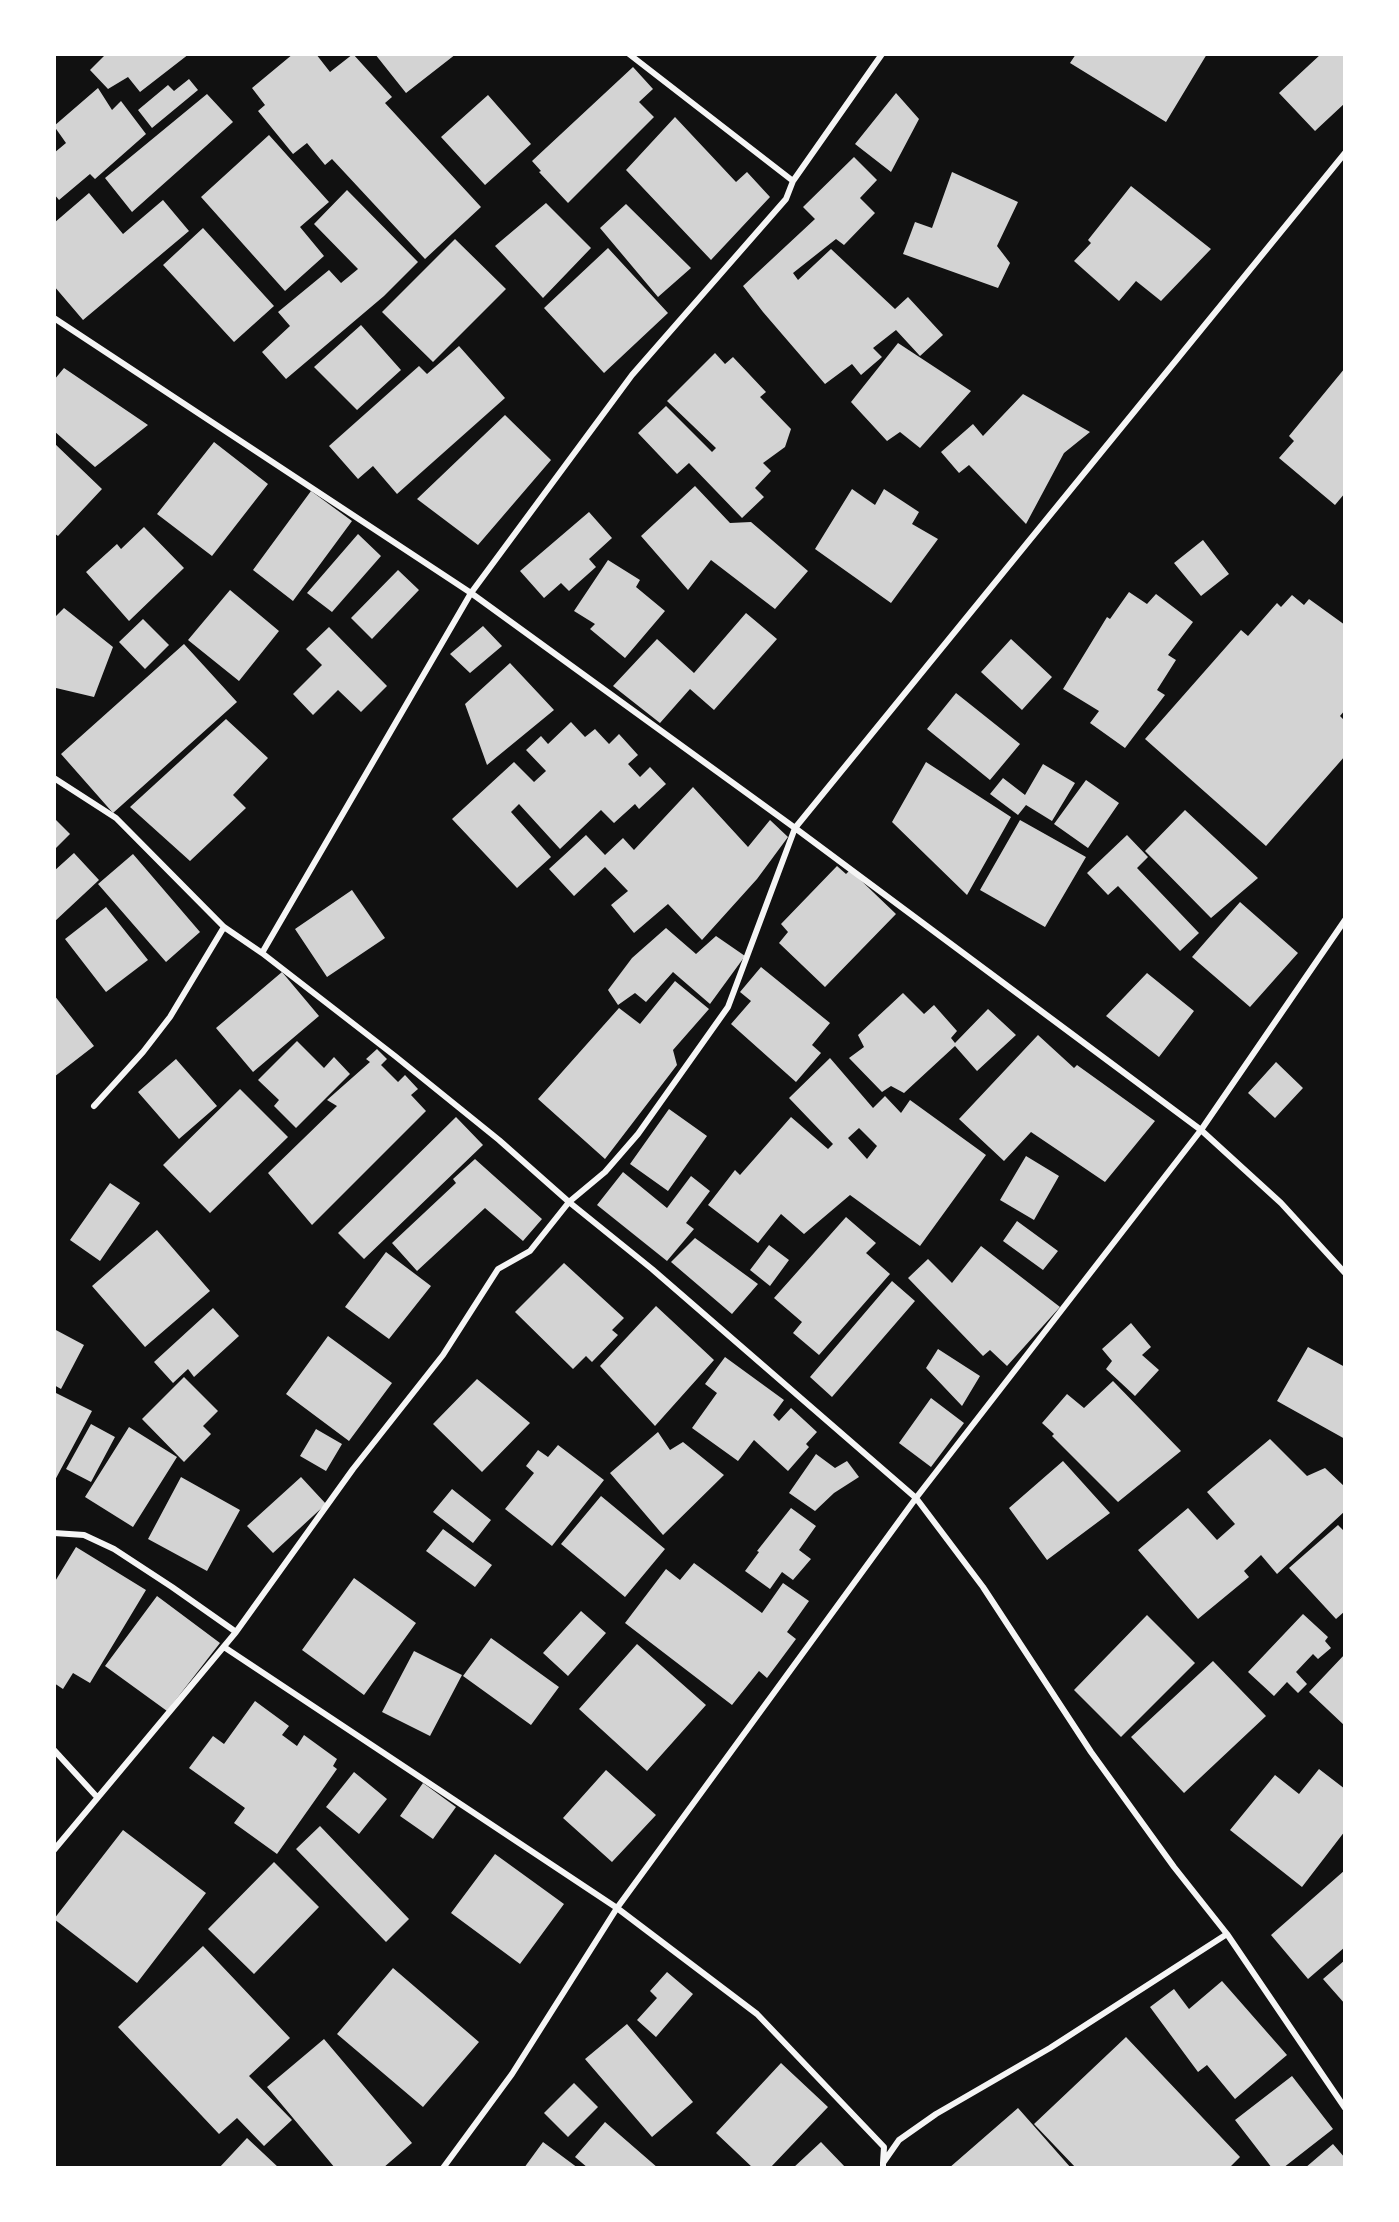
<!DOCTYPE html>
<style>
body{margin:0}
#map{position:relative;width:1399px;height:2222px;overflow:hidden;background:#111;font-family:Arial,sans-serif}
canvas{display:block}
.frame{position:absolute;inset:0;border:56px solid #fff;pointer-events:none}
</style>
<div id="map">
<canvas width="1399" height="2222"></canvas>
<div class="frame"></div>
</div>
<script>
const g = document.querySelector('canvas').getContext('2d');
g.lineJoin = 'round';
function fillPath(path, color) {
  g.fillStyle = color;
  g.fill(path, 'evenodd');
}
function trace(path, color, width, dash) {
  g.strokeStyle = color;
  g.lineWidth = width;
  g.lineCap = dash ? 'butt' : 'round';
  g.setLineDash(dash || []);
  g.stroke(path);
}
fillPath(new Path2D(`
 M106 54H189L140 92 128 77 108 89 90 70Z
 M293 54H316L330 72 353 54 392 97 385 103 481 207 425 259 332 159 325 165 307 143 293 154 258 111 265 105 252 88Z
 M375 54H456L406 93Z
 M1076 54H1207L1166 122 1070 63Z
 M1321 54H1343L1345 56V103L1315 131 1279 93Z
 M633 67 653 89 639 102 654 117 568 203 539 172 541 171 532 161Z
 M189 79 198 90 152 128 138 110 168 85 174 91Z
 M98 88 112 110 121 101 146 134 95 179 90 174 59 200 54 194V153L66 143 54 126Z
 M896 93 919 119 891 172 855 144Z
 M207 94 233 122 132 212 105 178Z
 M488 95 531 144 485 185 441 137Z
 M675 117 736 182 747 172 770 197 711 260 626 170Z
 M269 135 329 202 300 227 324 256 285 291 201 197Z
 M854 157 877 180 860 198 875 213 844 245 836 239 793 273 798 280 831 249 895 309 908 297 943 335 920 356 896 330 873 348 882 357 861 375 852 364 825 384 763 312 743 286 815 219 803 207Z
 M952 172 1018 202 997 246 1010 263 998 288 903 254 915 222 932 228Z
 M1131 186 1211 249 1161 301 1136 281 1119 301 1074 261 1091 243 1088 240Z
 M347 190 418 262 384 296 286 379 262 352 290 326 278 312 329 270 341 283 358 269 314 224Z
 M89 193 123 234 163 200 189 231 83 320 54 286V223Z
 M546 203 591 248 543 298 495 246Z
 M626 204 691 268 658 297 600 228Z
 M203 228 274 306 234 342 163 265Z
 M455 239 506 289 433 362 382 312Z
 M608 248 668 313 604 373 544 308Z
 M361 325 401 370 357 410 314 367Z
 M898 343 971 391 920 448 900 432 887 441 851 402Z
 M459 346 505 398 397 494 373 466 358 479 329 446 419 366 427 374Z
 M715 353 725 364 733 357 766 392 760 397 791 429 785 447 763 463 771 471 755 488 764 497 742 518 689 463 677 474 638 433 666 406 712 452 716 448 667 401Z
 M64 368 148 425 95 467 54 431V380Z
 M1345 368V493L1335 505 1279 458 1294 441 1289 436Z
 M1023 394 1090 432 1064 453 1026 524 969 465 959 473 941 452 973 424 983 436Z
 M505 415 551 460 478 545 417 499Z
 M214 442 268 484 212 556 157 514Z
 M54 443 102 489 58 536 54 533Z
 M695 486 730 523 751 522 808 571 775 609 711 560 688 590 641 536Z
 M852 489 875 505 884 489 919 512 912 524 938 539 891 603 815 549Z
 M311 491 352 521 293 601 253 570Z
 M589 512 612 538 589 559 596 567 569 591 561 583 544 598 520 571Z
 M144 527 184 568 129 621 86 572 117 544 121 549Z
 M358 534 381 556 332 612 307 593Z
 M1203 540 1229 574 1201 596 1174 563Z
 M608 560 640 580 636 587 665 611 625 658 590 629 595 624 574 611Z
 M398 570 419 590 372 639 351 618Z
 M230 590 279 631 239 681 188 640Z
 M1129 592 1147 604 1156 594 1193 622 1168 655 1176 660 1157 690 1165 695 1125 748 1090 723 1099 711 1063 689 1107 617 1110 619Z
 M1292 595 1304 605 1309 599 1345 625V710L1340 716 1345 721V756L1266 846 1145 739 1241 630 1248 636 1277 603 1281 607Z
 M64 608 113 647 94 697 56 688 54 693V618Z
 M746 613 777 639 714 710 690 689 660 723 613 686 657 639 694 673Z
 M143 619 169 645 145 669 119 642Z
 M483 626 502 646 470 673 450 654Z
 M329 627 387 686 361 712 338 690 313 715 293 694 322 665 306 649Z
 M1011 639 1052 677 1022 710 981 672Z
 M184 644 237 702 113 813 61 754Z
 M510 663 554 710 487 765 465 704Z
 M956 693 1020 744 990 780 927 729Z
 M226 719 268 758 233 795 246 808 190 861 130 807Z
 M571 722 585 737 595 729 609 744 619 734 638 755 628 764 640 777 650 767 666 784 639 809 635 804 614 823 601 810 560 849 519 804 511 812 551 857 517 888 452 819 514 762 534 782 546 771 526 750 541 736 548 744Z
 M926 762 1011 817 967 895 892 822Z
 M1043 764 1075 783 1052 821 1026 805 1018 815 990 794 1003 778 1025 795Z
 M1086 780 1119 803 1088 848 1054 824Z
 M693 787 748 847 770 820 788 837 757 879 702 940 668 904 634 933 611 905 628 891 605 867 574 896 549 869 586 835 605 855 623 838 634 850Z
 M1185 810 1258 878 1211 918 1145 851Z
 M54 818 70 834 54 850Z
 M1020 820 1086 857 1045 927 980 890Z
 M1127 835 1148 857 1137 868 1199 933 1180 951 1118 886 1108 895 1087 873Z
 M74 853 99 880 54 922V871Z
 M133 854 200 932 166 962 98 884Z
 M837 866 846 874 850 870 896 914 825 987 779 943 788 932 781 924Z
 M352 890 385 938 327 977 295 929Z
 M1240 902 1298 953 1250 1007 1192 957Z
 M106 907 148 960 106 992 65 939Z
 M666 928 696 954 716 936 745 956 710 1004 673 972 646 1002 635 993 618 1005 608 990 632 958Z
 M761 967 830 1023 812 1045 821 1053 796 1082 731 1024 751 1001 740 992Z
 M282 972 319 1016 253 1072 216 1028Z
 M1147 973 1194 1011 1159 1057 1106 1016Z
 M675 981 709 1009 673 1050 677 1065 605 1159 538 1099 619 1008 640 1024Z
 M903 993 924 1014 934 1005 957 1031 951 1038 955 1043 988 1009 1016 1035 977 1071 955 1046 904 1093 891 1086 882 1092 849 1058 864 1047 858 1035Z
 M54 995 94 1046 54 1077Z
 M1038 1035 1074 1068 1077 1065 1155 1121 1105 1182 1031 1132 1004 1161 959 1119Z
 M297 1041 324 1068 334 1057 350 1074 296 1128 274 1106 279 1100 258 1080Z
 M377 1049 387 1059 381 1065 398 1082 405 1075 418 1089 411 1095 426 1111 312 1225 268 1173 337 1106 327 1100 370 1062 366 1059Z
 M830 1058 873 1108 885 1096 901 1113 910 1100 986 1155 920 1246 850 1195 804 1234 781 1214 758 1243 708 1205 735 1170 740 1175 791 1117 828 1149 833 1144 789 1098ZM859 1128 877 1146 867 1159 848 1138Z
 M176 1059 217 1106 179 1139 138 1092Z
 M1276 1062 1303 1088 1275 1118 1248 1093Z
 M240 1089 288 1137 210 1213 163 1165Z
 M669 1109 707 1136 668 1191 630 1164Z
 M456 1117 483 1145 364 1259 338 1233Z
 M1026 1156 1059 1176 1034 1220 1000 1200Z
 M475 1159 542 1219 523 1241 485 1208 417 1271 392 1243 456 1183 453 1179Z
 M623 1172 667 1208 691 1176 710 1191 686 1223 694 1229 667 1261 597 1205Z
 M110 1183 140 1203 100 1261 70 1240Z
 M846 1217 876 1243 866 1253 890 1274 819 1355 793 1333 802 1322 774 1298Z
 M1017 1221 1058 1251 1043 1270 1003 1241Z
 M157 1230 210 1291 145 1347 92 1286Z
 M695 1238 758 1284 732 1314 671 1262Z
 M769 1245 789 1260 770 1286 750 1270Z
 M981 1246 1060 1307 1007 1366 990 1350 983 1356 908 1278 928 1259 952 1283Z
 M386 1252 431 1286 389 1339 345 1307Z
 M564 1263 624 1318 612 1330 618 1335 592 1362 586 1356 573 1369 515 1312Z
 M892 1281 915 1301 832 1397 810 1377Z
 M656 1306 714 1360 655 1426 600 1366Z
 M213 1308 239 1336 194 1377 188 1369 173 1383 154 1362Z
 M1131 1323 1151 1347 1142 1355 1159 1370 1135 1396 1106 1369 1112 1361 1102 1349Z
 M54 1329 84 1345 61 1389 54 1385Z
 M328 1336 392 1383 349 1441 286 1394Z
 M1308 1347 1345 1367V1439L1277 1401Z
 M938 1349 980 1376 962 1406 926 1368Z
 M725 1357 784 1400 773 1415 779 1421 791 1408 817 1432 806 1444 809 1447 788 1471 754 1440 738 1461 692 1428 717 1393 705 1384Z
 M184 1377 218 1411 203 1426 211 1434 184 1462 142 1419Z
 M477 1379 530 1423 482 1472 433 1424Z
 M1113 1381 1181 1451 1118 1502 1052 1436 1054 1434 1042 1423 1067 1394 1084 1408Z
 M56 1393 92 1411 54 1482V1397Z
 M931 1398 964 1423 931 1467 899 1443Z
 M91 1424 115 1437 91 1482 66 1469Z
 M129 1427 177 1457 133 1527 85 1497Z
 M316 1429 342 1444 326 1471 300 1456Z
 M658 1432 670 1450 683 1442 724 1475 663 1535 610 1473Z
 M1270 1439 1307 1476 1325 1468 1345 1487V1511L1277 1574 1261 1555 1244 1571 1249 1577 1198 1619 1138 1550 1188 1508 1217 1540 1235 1524 1207 1492Z
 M558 1445 604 1480 552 1546 505 1509 534 1473 526 1466 538 1450 548 1457Z
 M816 1454 835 1468 847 1461 859 1477 834 1493 815 1511 789 1493Z
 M1063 1461 1110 1513 1047 1560 1009 1508Z
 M181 1477 240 1510 207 1571 148 1539Z
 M301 1477 326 1504 273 1553 247 1526Z
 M452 1489 491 1520 473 1543 433 1512Z
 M601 1496 665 1549 625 1597 561 1544Z
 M791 1508 816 1526 799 1550 811 1559 793 1580 782 1572 770 1589 745 1571 759 1552 757 1551Z
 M1338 1525 1345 1532V1611L1336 1619 1289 1568Z
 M443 1529 492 1565 475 1587 426 1551Z
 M76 1547 146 1590 90 1683 73 1673 63 1689 54 1683V1583Z
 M694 1563 762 1613 783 1583 809 1601 787 1632 796 1639 767 1678 759 1671 732 1705 625 1623 666 1569 680 1580Z
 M354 1578 416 1623 364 1695 302 1650Z
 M157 1596 220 1643 167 1711 105 1666Z
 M581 1611 606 1633 568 1676 543 1653Z
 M1303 1614 1328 1637 1325 1641 1331 1648 1318 1659 1313 1654 1296 1672 1307 1684 1298 1693 1287 1682 1274 1696 1248 1672Z
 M1147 1615 1195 1663 1121 1737 1074 1690Z
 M491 1638 559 1687 531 1725 463 1676Z
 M637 1644 706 1705 647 1771 579 1709Z
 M414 1651 462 1675 430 1736 382 1712Z
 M1345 1654V1726L1309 1692Z
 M1213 1661 1266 1716 1184 1793 1131 1737Z
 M255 1701 289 1726 282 1735 297 1746 304 1735 337 1759 333 1766 337 1769 277 1854 234 1823 245 1808 189 1768 213 1736 224 1744Z
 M1319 1769 1345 1789V1831L1302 1887 1230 1830 1275 1775 1299 1794Z
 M606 1770 656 1815 612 1862 563 1818Z
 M354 1772 387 1799 359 1834 326 1807Z
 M423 1783 456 1807 433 1839 400 1816Z
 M320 1826 409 1919 386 1942 296 1849Z
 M123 1830 206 1893 137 1983 54 1919Z
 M495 1854 564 1904 520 1964 451 1913Z
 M274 1862 319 1907 254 1974 208 1929Z
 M1345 1870V1947L1308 1979 1271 1935Z
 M203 1946 290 2038 249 2076 292 2120 264 2146 237 2118 219 2134 118 2027Z
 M1345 1960V2004L1323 1979Z
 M393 1968 479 2042 423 2107 337 2034Z
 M667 1972 693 1994 656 2037 637 2020 657 1998 650 1991Z
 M1222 1981 1287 2055 1235 2099 1207 2065 1198 2072 1150 2007 1174 1989 1189 2009Z
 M627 2024 693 2102 652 2137 585 2059Z
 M1126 2037 1240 2157 1229 2168H1076L1034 2124Z
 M324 2039 412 2143 383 2168H335L267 2087Z
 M781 2063 828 2107 770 2168H753L716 2133Z
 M1292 2076 1333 2129 1283 2168H1272L1235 2120Z
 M574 2083 598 2107 568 2137 544 2113Z
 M1018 2108 1071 2168H949Z
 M605 2122 658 2168H588L575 2157Z
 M247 2138 279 2168H219Z
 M543 2142 578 2168H524Z
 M821 2142 846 2168H793Z
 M1333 2144 1345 2158V2168H1305Z`), '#d3d3d3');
trace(new Path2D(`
 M629 54 793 181
 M54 318 471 593 795 828 1201 1130 1281 1203 1345 1273
 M54 778 116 818 224 927 262 953 395 1056 499 1140 569 1202 652 1269 916 1498 983 1587 1091 1752 1174 1867 1227 1934 1345 2108
 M262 953 471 593 632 375 786 199 793 181 882 54
 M94 1106 143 1052 170 1017 224 927
 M54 1533 84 1535 114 1549 172 1587 236 1632
 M224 1647 617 1908 757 2014 884 2147 883 2163
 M54 1750 97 1797
 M54 1850 236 1632 353 1469 443 1355 498 1269 530 1251 569 1202 605 1172 638 1134 728 1007 795 828 1345 153
 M443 2168 512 2074 617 1908 916 1498 1201 1130 1345 920
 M883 2168V2163L899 2140 936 2114 1050 2048 1227 1934`), '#f5f5f5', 6);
</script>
